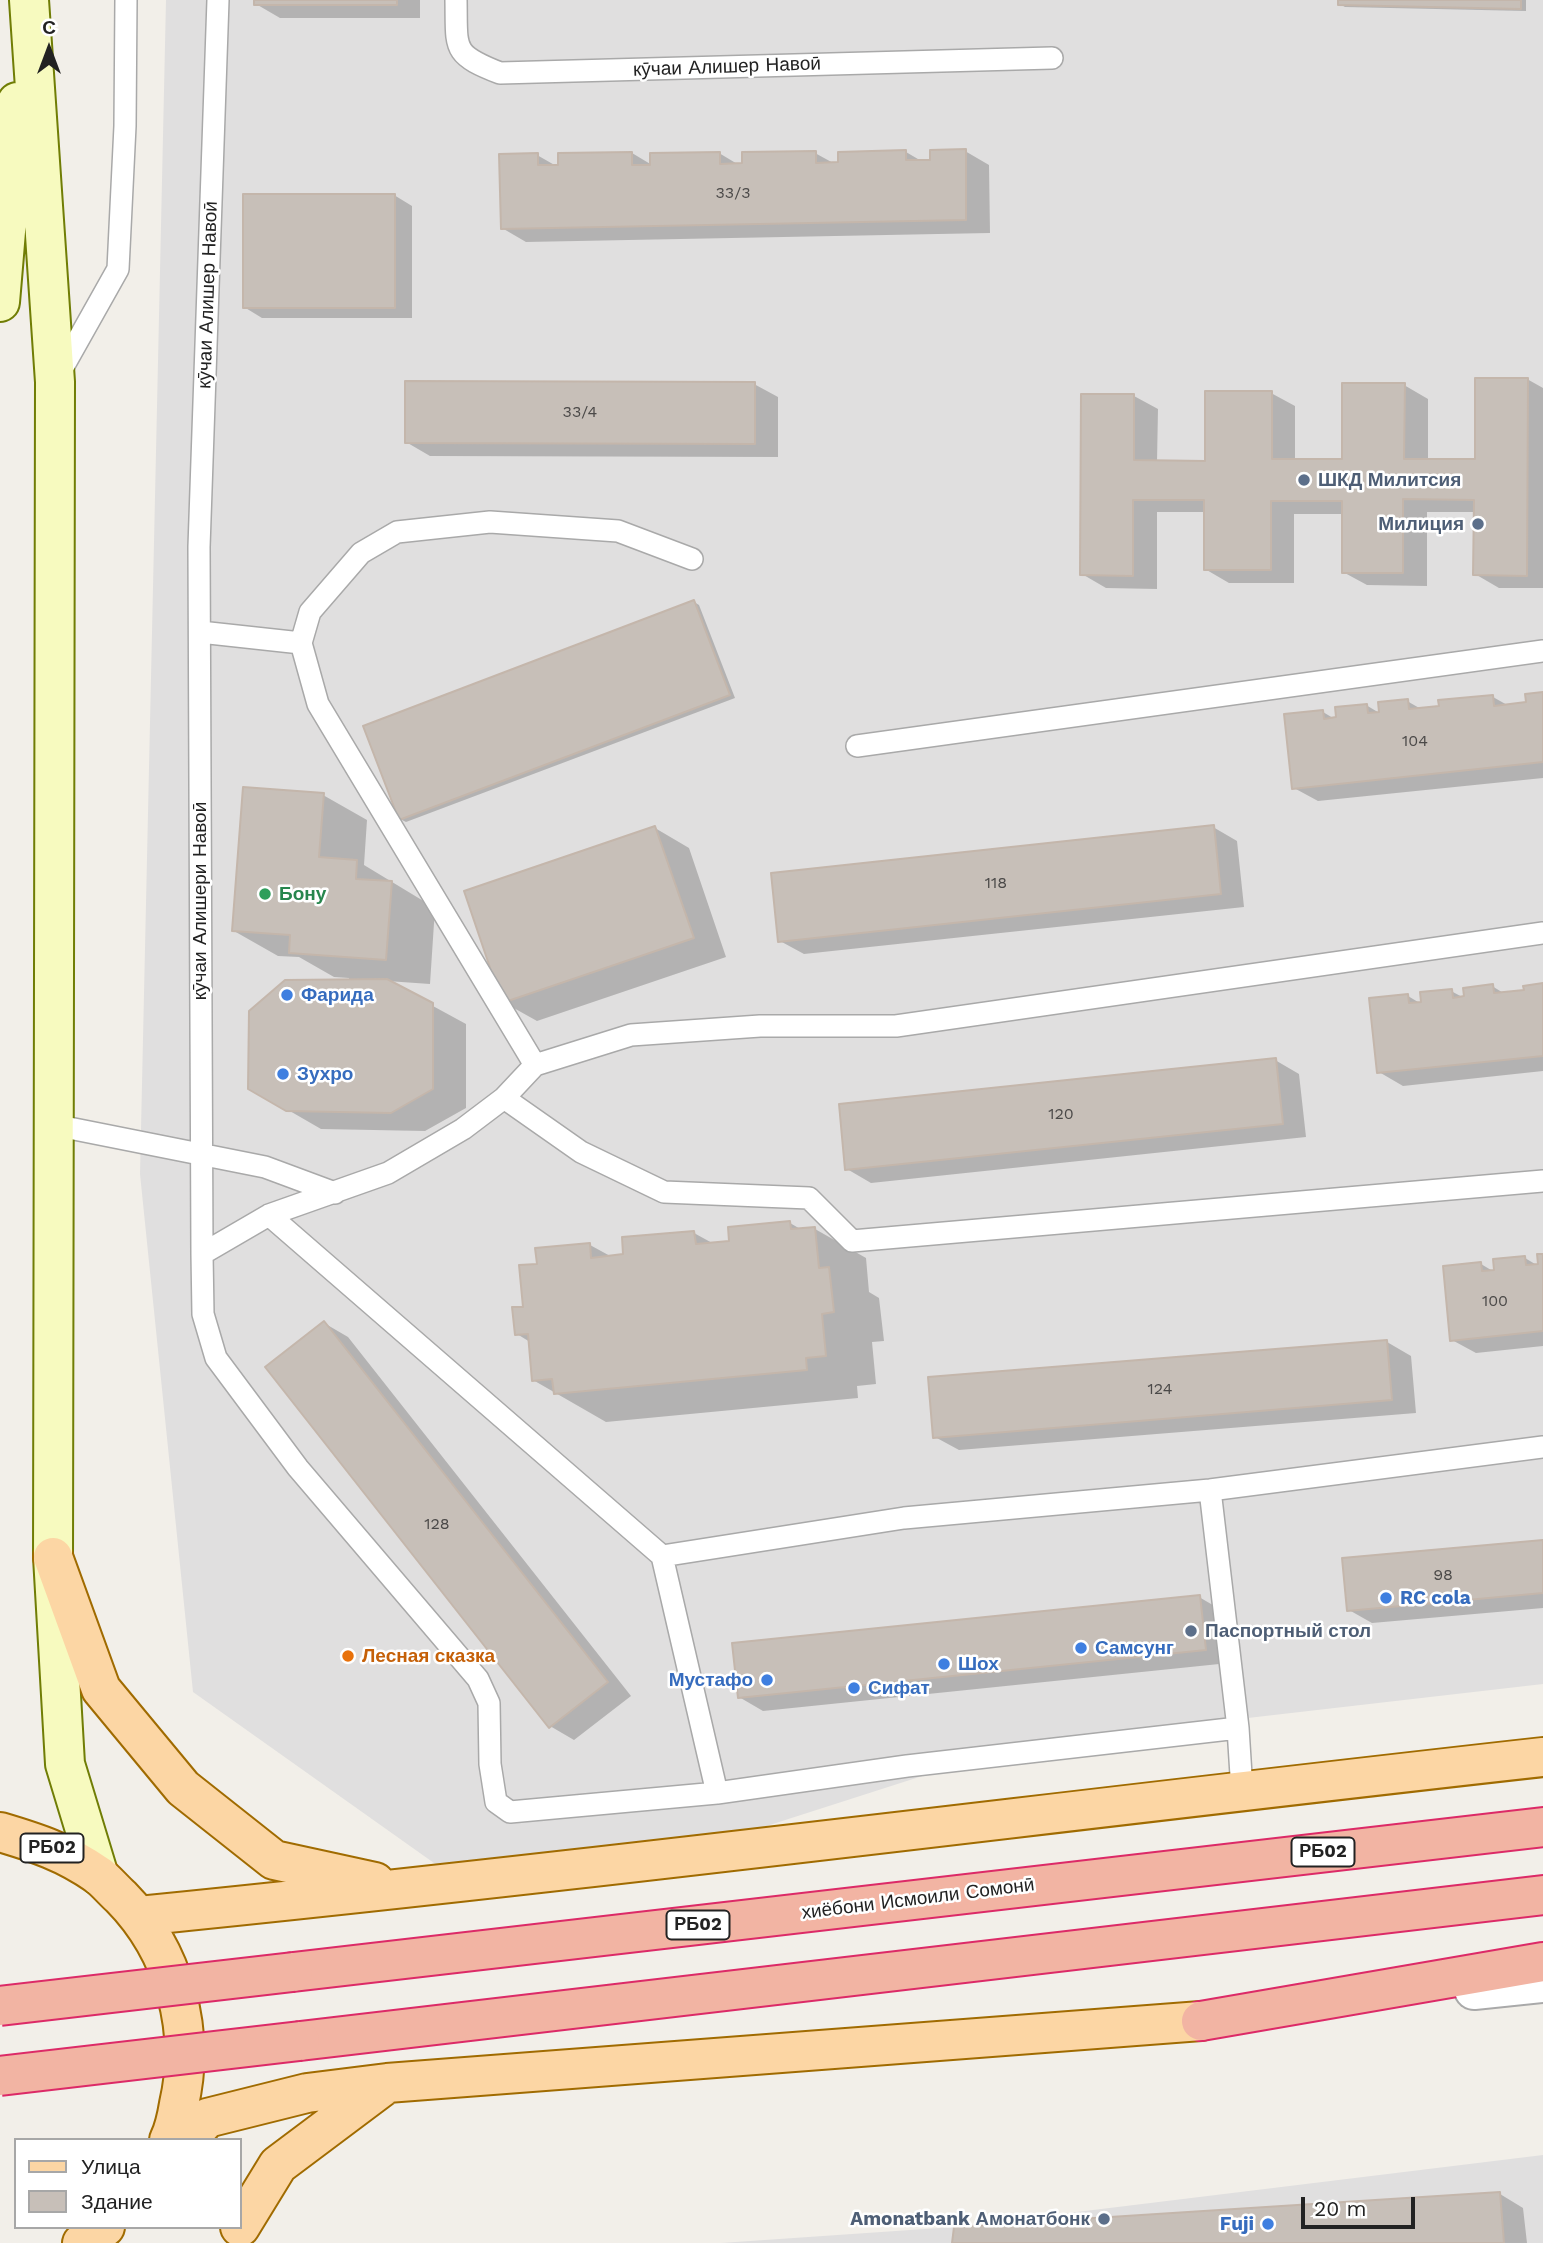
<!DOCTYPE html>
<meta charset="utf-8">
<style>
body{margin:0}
#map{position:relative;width:1543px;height:2243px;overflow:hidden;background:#f2efe9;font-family:"Work Sans",sans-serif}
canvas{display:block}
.legend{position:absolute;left:14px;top:2138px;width:228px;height:91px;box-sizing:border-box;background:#fff;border:2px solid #a7a7a7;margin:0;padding:9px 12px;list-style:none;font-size:21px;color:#222}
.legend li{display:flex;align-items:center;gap:14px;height:35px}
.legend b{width:35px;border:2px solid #a7a7a7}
.north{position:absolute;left:14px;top:14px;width:70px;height:70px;-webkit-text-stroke:5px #fff;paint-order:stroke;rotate:0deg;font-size:19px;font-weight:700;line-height:28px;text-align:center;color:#222}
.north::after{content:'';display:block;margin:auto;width:24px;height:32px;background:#222;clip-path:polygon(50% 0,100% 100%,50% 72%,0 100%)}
.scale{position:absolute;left:1301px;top:2197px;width:114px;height:32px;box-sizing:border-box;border:4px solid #222;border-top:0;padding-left:9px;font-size:21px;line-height:24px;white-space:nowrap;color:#222;-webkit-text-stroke:5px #fff;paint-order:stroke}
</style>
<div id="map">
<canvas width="1543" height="2243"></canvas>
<ul class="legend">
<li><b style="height:9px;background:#fcd6a4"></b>Улица</li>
<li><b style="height:19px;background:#c7bfb8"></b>Здание</li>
</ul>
<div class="north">С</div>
<div class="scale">20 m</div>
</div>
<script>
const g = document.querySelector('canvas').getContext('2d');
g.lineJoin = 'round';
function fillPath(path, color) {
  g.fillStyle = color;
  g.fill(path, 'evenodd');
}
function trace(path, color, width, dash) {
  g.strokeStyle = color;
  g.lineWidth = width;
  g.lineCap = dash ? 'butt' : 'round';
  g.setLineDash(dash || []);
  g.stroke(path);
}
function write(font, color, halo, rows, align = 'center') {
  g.font = font + ' "Work Sans",sans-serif';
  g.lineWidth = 5;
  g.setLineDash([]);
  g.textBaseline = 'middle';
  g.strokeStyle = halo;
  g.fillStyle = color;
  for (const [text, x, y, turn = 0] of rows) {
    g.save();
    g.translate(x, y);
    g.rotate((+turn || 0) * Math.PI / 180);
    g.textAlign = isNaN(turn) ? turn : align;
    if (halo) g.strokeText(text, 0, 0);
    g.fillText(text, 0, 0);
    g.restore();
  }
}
fillPath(new Path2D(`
 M166 0H1543V1684L1022 1744 723 1840 441 1868 193 1692 140 1174Z
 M1543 2155V2243H721L954 2227Z`), '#e0dfdf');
fillPath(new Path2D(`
 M256 0H420V18H280L256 4Z
 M1340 0H1526V11L1345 7 1340 4Z
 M965 151 989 165 990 233 526 242 502 228 537 155 558 167 632 153 652 165 719 153 739 165 815 153 835 164 906 152 923 162Z
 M394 195 412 206V318H262L244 307Z
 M1527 379 1543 388V588H1499L1475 574 1476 512H1427V586L1367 585 1343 572V514H1294V583H1229L1205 569V512H1157V589L1106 588 1082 574 1083 396H1134L1158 409 1157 462H1206L1271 393 1295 406V461H1344L1404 385 1428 399V460H1477Z
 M754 384 778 397V457L430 456 406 442Z
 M694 602 699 605 735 698 406 822 400 819Z
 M1543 694V778L1318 801 1294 788 1323 712 1338 721 1366 705 1381 714 1407 701 1421 709 1493 697 1509 706 1528 704Z
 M323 795 367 820 364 865 435 908 430 984 387 981 466 1024V1108L425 1131 321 1129 250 1088 349 981V978L334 977 299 957 278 956 234 931Z
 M1213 827 1237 841 1244 907 804 954 780 941Z
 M655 828 689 848 726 957 537 1021 503 1002Z
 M1543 985V1071L1403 1086 1379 1072 1408 996 1423 1005 1451 991 1466 999 1492 986 1505 994 1526 992Z
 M1275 1060 1299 1074 1306 1137 871 1183 847 1169Z
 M790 1223 802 1230 815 1229 866 1258 869 1292 879 1298 884 1341 872 1342 876 1384 857 1386 858 1398 606 1422 533 1380 530 1342 517 1334 539 1265 590 1245 612 1257 625 1256 694 1233 714 1244 731 1243Z
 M1543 1256V1346L1476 1353 1452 1340 1481 1264 1496 1273 1525 1258 1540 1267Z
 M324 1323 348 1337 631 1696 574 1740 550 1726Z
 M1387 1342 1411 1356 1416 1413 959 1450 935 1437Z
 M1543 1542V1608L1372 1623 1349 1610Z
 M1199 1597 1223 1611 1229 1663 763 1711 739 1697Z
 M1500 2194 1523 2208 1527 2243H954Z`), '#0003');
const building = new Path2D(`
 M254 0H397V5H254Z
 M1338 0H1521V9L1338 5Z
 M966 149V220L501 229 499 154 538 153V165H558V153L632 152V165H650V153L720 152V164L742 163V152L816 151V163L838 162V152L906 150V160H930V150Z
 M243 194H395V308H243Z
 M1475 378H1528L1527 576 1473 575 1474 500 1403 499V573H1342V501H1271V570H1204V500H1133V576L1080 575 1081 394H1134V460L1205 461V391H1272V459H1342V383H1405L1404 459H1475Z
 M405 381 755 382V444L405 443Z
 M694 600 730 695 399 820 363 726Z
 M1543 692V762L1292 789 1284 714 1323 710 1324 719 1336 717 1335 707 1367 704 1368 713 1379 712 1378 702 1408 699 1409 709 1439 706 1438 700 1493 695 1494 706 1526 702 1525 694Z
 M243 787 324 793 319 857 357 860 356 879 392 881 386 960 289 953 290 935 232 931Z
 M1214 825 1221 894 778 942 771 873Z
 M655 826 694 938 502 1003 464 891Z
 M387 979 433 1003V1089L391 1113 286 1111 248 1089 249 1011 285 980Z
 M1543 983V1056L1377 1073 1369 998 1408 994 1409 1003 1421 1002 1420 992 1452 989 1453 998 1464 996 1463 988 1493 984 1494 993 1524 990 1523 986Z
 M1276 1058 1283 1124 845 1170 839 1104Z
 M790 1221 791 1229 815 1227 819 1268 829 1267 834 1312 822 1314 826 1356 806 1358 807 1370 554 1394 552 1379 532 1381 528 1334 515 1335 512 1307H523L519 1265 537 1264 535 1248 590 1243 591 1258 623 1254 622 1237 694 1231 696 1244 729 1241 728 1227Z
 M1537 1254H1543V1331L1450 1341 1443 1266 1481 1262 1482 1271 1494 1270 1493 1259 1525 1256 1526 1265 1538 1264Z
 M324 1321 608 1682 549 1728 265 1367Z
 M1387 1340 1392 1400 933 1438 928 1377Z
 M1543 1540V1593L1347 1611 1342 1558Z
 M1200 1595 1206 1650 738 1698 732 1643Z
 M1500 2192 1504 2243H952L954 2227Z`);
fillPath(building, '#c7bfb8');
trace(building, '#c4b6ab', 2);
const service = new Path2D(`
 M218 0 199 547 202 1254 203 1314 216 1358 298 1468 478 1679 489 1703 490 1764 496 1802 510 1812 717 1793 907 1766 1238 1728
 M456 0C457 49 451 54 500 73L1052 58
 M59 374 118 269 125 126 126 0
 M200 632 301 643
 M857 746 1543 651
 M535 1065 318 704 301 643 310 612 361 553 397 532 490 522 618 531 692 559
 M504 1098 581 1152 664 1192 809 1198 852 1241 1543 1181
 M54 1125 265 1167 335 1193
 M269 1215 662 1556 717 1793
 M202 1254 269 1215 388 1173 463 1129 504 1098 535 1065 631 1035 760 1026H896L1543 933
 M1210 1490 1238 1728 1242 1791
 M662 1556 904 1518 1210 1490 1543 1447`);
const tertiary = new Path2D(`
 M1474 1990 1543 1983`);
const secondary = new Path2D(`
 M29 0 55 382 53 1557 65 1764 99 1876
 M0 302 17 102`);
const primary = new Path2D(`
 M53 1557 101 1689 183 1788 274 1860 375 1882
 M0 1832C37 1843 65 1852 98 1875 106 1881 113 1890 121 1897 174 1951 196 2030 179 2104 177 2116 175 2128 169 2140
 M139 1916C608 1869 1075 1809 1543 1757
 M187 2140 207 2118 307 2093 387 2083 1201 2021
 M240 2227 278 2165 386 2084
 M82 2243 105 2227`);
const trunk = new Path2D(`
 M293 1972 1543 1827
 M1201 2021 1543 1962
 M300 2041 1543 1895`);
trace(service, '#a9a9a9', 24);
trace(tertiary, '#a9a9a9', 42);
trace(secondary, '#707d05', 42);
trace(primary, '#a06b00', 42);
trace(trunk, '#dc2a67', 42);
trace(service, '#fff', 21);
trace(tertiary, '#fff', 38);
trace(secondary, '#f7fabf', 38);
trace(primary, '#fcd6a4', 38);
trace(trunk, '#f2b4a3', 38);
const trunkBridge = new Path2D(`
 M0 2006 293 1972
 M0 2076 300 2041`);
trace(trunkBridge, '#dc2a67', 42, []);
trace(trunkBridge, '#f2b4a3', 38);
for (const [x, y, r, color] of [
 [1304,480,7,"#5c6f8a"],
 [1478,524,7,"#5c6f8a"],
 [265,894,7,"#2e9e5b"],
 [287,995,7,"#3f7fe0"],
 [283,1074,7,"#3f7fe0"],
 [1386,1598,7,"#3f7fe0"],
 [1191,1631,7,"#5c6f8a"],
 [1081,1648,7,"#3f7fe0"],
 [348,1656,7,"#e8710a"],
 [944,1664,7,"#3f7fe0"],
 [767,1680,7,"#3f7fe0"],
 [854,1688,7,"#3f7fe0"],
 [1104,2219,7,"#5c6f8a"],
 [1268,2224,7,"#3f7fe0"]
]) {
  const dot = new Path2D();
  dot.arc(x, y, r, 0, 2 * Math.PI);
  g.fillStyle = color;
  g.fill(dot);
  trace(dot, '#fff', 2.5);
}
write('16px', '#4b4948', null, [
 ["33/3",733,193],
 ["33/4",580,412],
 ["104",1415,741],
 ["118",996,883],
 ["120",1061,1114],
 ["100",1495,1301],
 ["124",1160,1389],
 ["128",437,1524],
 ["98",1443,1575]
]);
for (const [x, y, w] of [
 [52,1848,63],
 [1323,1852,63],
 [698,1925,63]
]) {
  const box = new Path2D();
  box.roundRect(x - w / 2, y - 14.5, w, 29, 5);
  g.fillStyle = '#fff';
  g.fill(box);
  trace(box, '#222', 2);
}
write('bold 18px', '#222', null, [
 ["РБ02",52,1848],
 ["РБ02",1323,1852],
 ["РБ02",698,1925]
]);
write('19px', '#222', '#fff', [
 ["кӯчаи Алишер Навоӣ",727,67,-2],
 ["кӯчаи Алишер Навоӣ",208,295,-88],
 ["кӯчаи Алишери Навоӣ",200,901,-90],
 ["хиёбони Исмоили Сомонӣ",918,1899,-7]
]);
write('bold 19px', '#4e5e75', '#fff', [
 ["ШКД Милитсия",1318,480],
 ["Милиция",1464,524,"right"],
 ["Паспортный стол",1205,1631],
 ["Amonatbank Амонатбонк",1090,2219,"right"]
], 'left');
write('bold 19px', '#27864d', '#fff', [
 ["Бону",279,894]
], 'left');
write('bold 19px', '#366cbe', '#fff', [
 ["Фарида",301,995],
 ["Зухро",297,1074],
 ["RC cola",1400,1598],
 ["Самсунг",1095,1648],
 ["Шох",958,1664],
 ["Мустафо",753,1680,"right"],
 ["Сифат",868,1688],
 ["Fuji",1254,2224,"right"]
], 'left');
write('bold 19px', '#c56008', '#fff', [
 ["Лесная сказка",362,1656]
], 'left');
</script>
